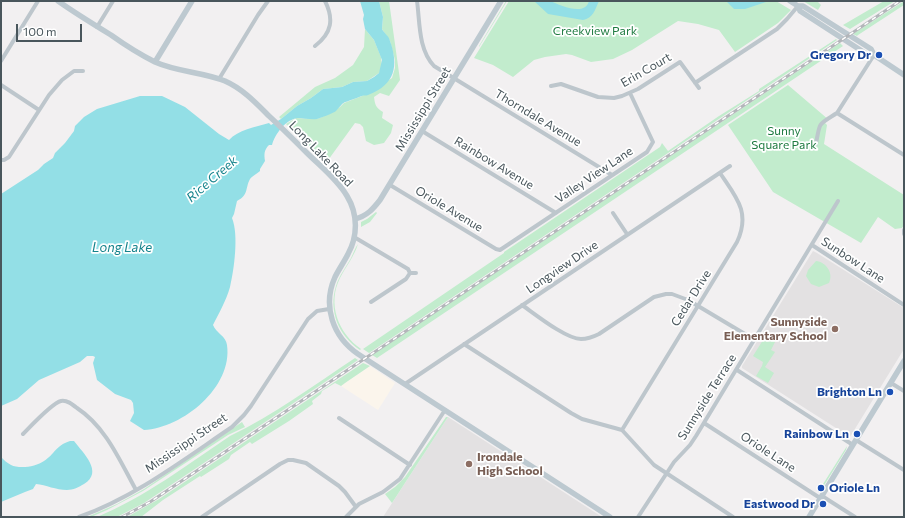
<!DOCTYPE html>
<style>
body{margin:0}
#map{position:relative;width:905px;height:518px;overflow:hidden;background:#f2f0f1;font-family:Commissioner,sans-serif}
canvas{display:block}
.frame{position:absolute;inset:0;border:2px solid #49565c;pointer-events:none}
.scale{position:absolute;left:16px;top:24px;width:66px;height:18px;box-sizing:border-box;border:2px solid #49565c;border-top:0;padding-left:5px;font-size:12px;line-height:14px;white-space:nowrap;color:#49565c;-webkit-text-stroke:3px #fff;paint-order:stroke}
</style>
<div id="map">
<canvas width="905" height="518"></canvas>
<div class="frame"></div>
<div class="scale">100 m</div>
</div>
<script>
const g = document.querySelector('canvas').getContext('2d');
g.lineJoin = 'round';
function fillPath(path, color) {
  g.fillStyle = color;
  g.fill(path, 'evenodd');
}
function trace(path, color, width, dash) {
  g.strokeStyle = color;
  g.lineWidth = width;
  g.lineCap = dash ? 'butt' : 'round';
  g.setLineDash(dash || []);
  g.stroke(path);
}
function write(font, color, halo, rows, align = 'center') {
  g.font = font + ' Commissioner,sans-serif';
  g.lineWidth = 3.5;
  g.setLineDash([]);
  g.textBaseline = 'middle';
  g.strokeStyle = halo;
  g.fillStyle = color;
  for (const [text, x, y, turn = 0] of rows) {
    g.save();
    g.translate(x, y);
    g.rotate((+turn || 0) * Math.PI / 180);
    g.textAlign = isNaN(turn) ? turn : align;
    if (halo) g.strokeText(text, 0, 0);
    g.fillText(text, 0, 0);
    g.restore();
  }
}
fillPath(new Path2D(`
 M370 366 395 383 378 410 341 386 345 383Z`), '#fbf5ec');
fillPath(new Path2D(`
 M813 251 817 253 904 308V349L850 437 742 368V366Z
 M448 417 602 517H383Z`), '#e3e1e2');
fillPath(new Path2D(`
 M379 1H389L400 80 389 96 380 93 374 97C375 105 376 108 383 112L382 118 393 125 391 133 384 143 374 145 366 141 363 127 360 124 355 123 326 163 286 124 296 118 316 119 320 118 340 107 344 103 362 96 392 78 395 68V60L390 41 382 29 383 17Z
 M506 1H507L479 47V46Z
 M509 1H776L791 10 778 23 735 52 719 30 698 24 678 21 632 50 613 59 591 62 572 55 566 54 545 57 534 60 513 77 493 65 474 58Z
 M803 1H817L821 5 818 10Z
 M884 1H895L850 29 843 25Z
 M904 1V5L858 35 857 36 853 34Z
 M365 29 374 40 381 57 382 67 379 73 367 81 353 82 342 87 323 89 311 98 297 106 281 119 279 117 315 87 335 78 353 65 364 47Z
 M836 39 837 40 369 353 363 349 504 253V252L660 147 662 143 668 151 719 116 759 91V89Z
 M840 43 843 46 377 358 372 355Z
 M788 85 829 120 825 123 827 125 824 144 904 195V225L902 228 895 229 878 217 861 243 773 192 728 125Z
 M376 212 377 213 370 222 361 227V222L367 219Z
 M358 244C354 257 346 266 340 278 327 304 338 333 361 349L360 350C339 336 328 311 336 286 339 276 346 267 351 258 353 254 355 248 358 244Z
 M816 261C826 262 834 273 829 283L819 287 811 284 806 276 808 270Z
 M768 332 777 338 771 350 775 352 765 367 774 373 768 383 756 376 762 366 763 362 753 356Z
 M355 358 358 360 144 503 117 517H97C145 497 187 465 230 436 274 415 314 385 355 358Z
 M363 363 370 366 345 383 341 386 335 383 322 391 321 394 312 401 313 404 289 421 252 444 250 442 231 455 229 459 201 477 200 476 163 500 141 517H127L159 499Z
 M446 417H448L392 503 385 494 395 487 405 477Z
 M242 422 245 427 228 435 143 491 107 510 91 517H87L117 504 144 489Z
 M847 446 846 450 820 492H818Z`), '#c2eccd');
fillPath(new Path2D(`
 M360 1H379L383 17 382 29C384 33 389 36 390 41 399 66 395 85 368 95 366 96 364 95 362 96 361 96 347 102 345 102 341 104 339 108 336 111 333 113 321 118 317 119 311 120 304 118 298 118 286 119 275 134 272 145H269C264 150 264 154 265 161L260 169V171C257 174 252 176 250 179 245 188 249 195 237 201L234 214 232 218C239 235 234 270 230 287 226 301 219 313 213 325 216 333 226 336 227 345 233 387 183 428 144 430L130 421 134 413 133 403 131 400 115 394 97 380 93 363 95 357 93 356H87L80 362 39 380 17 399 1 406V194L38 170 44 164 53 158 55 153 65 143 74 131 75 126 84 117 97 109 140 96H162L185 107 219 134 229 140C238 130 255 127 269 123L271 125 281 119 297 106 311 98 323 89 342 87 353 82 367 81 374 77 379 73 382 60 374 40 365 29 363 19 364 15Z
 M534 1C539 1 545 0 550 1 560 5 585 17 589 1H599C595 10 593 18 583 20L548 14Z
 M726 1H765L766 2 745 9H734Z
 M70 441H74C83 453 104 472 84 484 79 487 73 490 67 490 56 490 46 485 36 484L33 489 25 492 1 502V457C4 460 7 463 11 465 19 469 36 467 44 461 55 454 55 446 70 441Z`), '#93dfe6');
trace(new Path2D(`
 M417 1C420 22 418 49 434 66L612 175
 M97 27 113 1
 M315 46C332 33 334 19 325 1
 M1 61 38 1
 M219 79 258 15 268 1
 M695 83 777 29 787 19 798 6
 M1 85 39 110
 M551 86 561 84 598 97 614 98 622 96 638 89 680 62 699 88
 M837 113 874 55
 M422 131 556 213
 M816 144C820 121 818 125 837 113L904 155
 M1 160H4L9 157 49 95 62 80 74 71H83
 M390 185 496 249 500 250 647 152 653 142 630 93
 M613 213 627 234
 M904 230V234
 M354 237 408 269 410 273 406 279 371 302
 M812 245 904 305
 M410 273H416
 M522 305C535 314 566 339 581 339 588 339 593 337 599 334L654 297 666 294H672L688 300 755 340
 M464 344 571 413 582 419 622 430 654 465 733 517
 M737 370 853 445
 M891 383 904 391
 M405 384 730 166
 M339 418 410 465
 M704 423 820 498
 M622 430 737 242C751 212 736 197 720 173
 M23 434C30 427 52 403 61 401 67 400 72 404 77 408 106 427 120 461 136 490
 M856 440 904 470
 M822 496 855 517
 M79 517C135 497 183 460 232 427L244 415 251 406 308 319 317 311 329 309
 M202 517 280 464 288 460H293L306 463 339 486 345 492 356 507
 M346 517 359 504 383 492 400 479 445 410
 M638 517 674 462 690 445 696 436 838 201`), '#bdc6cc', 4);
trace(new Path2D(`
 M58 1C75 13 93 24 111 35 125 45 139 54 155 62 177 72 203 72 225 81 243 89 256 103 269 116 282 128 294 140 306 152 320 166 337 179 347 196 358 214 358 236 348 254 344 262 339 269 335 277 322 306 333 337 358 354L610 517
 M790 1 798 6 800 11 868 55H874
 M798 6H803L871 49 874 55 904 75
 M155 62 192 1
 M355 219C367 216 373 209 380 200L501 1
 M809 517 904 361`), '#bdc9d0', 5.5);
const rail = new Path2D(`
 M122 517 150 502 183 480 900 1`);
trace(rail, '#b3b6ba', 3);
trace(rail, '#fff', 1.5, [4.5]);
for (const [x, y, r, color] of [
 [879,55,4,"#1a4fb4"],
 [835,329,4,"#8d6e63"],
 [890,392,4,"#1a4fb4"],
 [857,434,4,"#1a4fb4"],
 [469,464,4,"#8d6e63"],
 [821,488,4,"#1a4fb4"],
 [823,504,4,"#1a4fb4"]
]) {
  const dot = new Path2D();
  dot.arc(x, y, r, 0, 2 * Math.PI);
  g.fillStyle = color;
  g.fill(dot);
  trace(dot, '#fff', 1.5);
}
write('12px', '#1e7a40', '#fff', [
 ["Creekview Park",595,31],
 ["Sunny",784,131],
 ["Square Park",784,145]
]);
write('bold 12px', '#164399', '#fff', [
 ["Gregory Dr",871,55],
 ["Brighton Ln",882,392],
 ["Rainbow Ln",849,434],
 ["Oriole Ln",829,488,"left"],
 ["Eastwood Dr",815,504]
], 'right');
write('12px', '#49565c', '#fff', [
 ["Erin Court",646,70,-30],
 ["Mississippi Street",423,109,-59],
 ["Thorndale Avenue",538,118,31],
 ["Long Lake Road",321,154,46],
 ["Rainbow Avenue",494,163,31],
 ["Valley View Lane",594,175,-34],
 ["Oriole Avenue",449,209,31],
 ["Sunbow Lane",853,260,33],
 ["Longview Drive",562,267,-34],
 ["Cedar Drive",691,298,-58],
 ["Sunnyside Terrace",707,397,-58],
 ["Mississippi Street",186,443,-34],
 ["Oriole Lane",768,452,33]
]);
write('bold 12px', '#785e54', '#fff', [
 ["Sunnyside",827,322],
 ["Elementary School",827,336],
 ["Irondale",477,457,"left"],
 ["High School",477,471,"left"]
], 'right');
write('italic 13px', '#15838c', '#fff', [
 ["Rice Creek",212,179,-41],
 ["Long Lake",122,248]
]);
</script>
